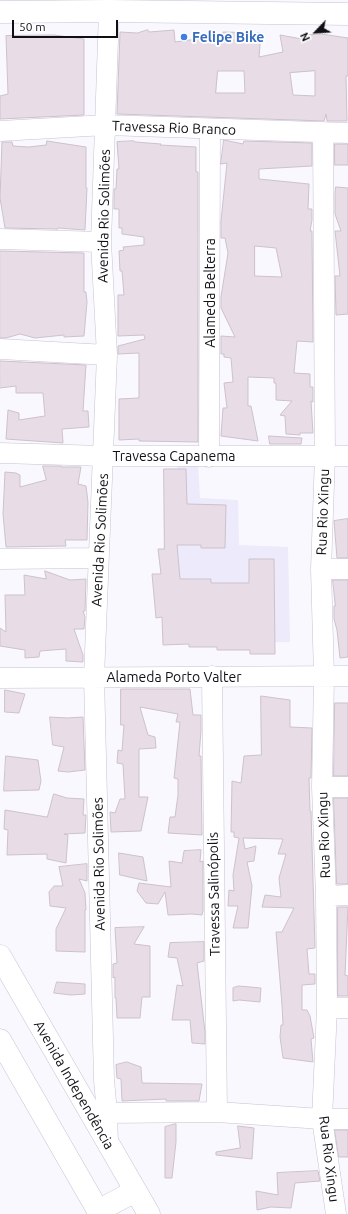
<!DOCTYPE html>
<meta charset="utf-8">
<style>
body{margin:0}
#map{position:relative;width:348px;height:1214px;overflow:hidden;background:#f9f8fe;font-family:Ubuntu,sans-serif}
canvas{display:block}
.north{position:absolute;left:296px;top:12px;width:40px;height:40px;-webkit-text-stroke:3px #fff;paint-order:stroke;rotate:245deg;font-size:11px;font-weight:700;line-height:16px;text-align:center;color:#100f14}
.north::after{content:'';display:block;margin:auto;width:14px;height:18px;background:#100f14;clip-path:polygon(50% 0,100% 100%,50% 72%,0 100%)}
.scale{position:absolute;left:12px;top:20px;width:106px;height:18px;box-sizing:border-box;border:2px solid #100f14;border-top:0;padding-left:5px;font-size:12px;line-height:14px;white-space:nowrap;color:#100f14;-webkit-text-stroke:3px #fff;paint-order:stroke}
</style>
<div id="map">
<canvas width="348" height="1214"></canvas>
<div class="north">N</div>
<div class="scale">50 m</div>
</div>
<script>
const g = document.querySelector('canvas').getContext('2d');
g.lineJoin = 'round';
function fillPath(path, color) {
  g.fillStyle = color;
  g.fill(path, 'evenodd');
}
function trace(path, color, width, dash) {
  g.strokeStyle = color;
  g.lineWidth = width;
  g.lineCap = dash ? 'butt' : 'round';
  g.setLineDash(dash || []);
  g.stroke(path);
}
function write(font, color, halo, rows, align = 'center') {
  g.font = font + ' Ubuntu,sans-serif';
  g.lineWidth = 3.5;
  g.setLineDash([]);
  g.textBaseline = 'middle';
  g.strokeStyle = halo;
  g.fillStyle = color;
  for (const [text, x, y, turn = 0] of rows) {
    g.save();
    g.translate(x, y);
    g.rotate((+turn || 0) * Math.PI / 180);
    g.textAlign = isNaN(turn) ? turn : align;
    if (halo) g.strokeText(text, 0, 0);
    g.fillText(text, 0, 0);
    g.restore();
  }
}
fillPath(new Path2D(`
 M178 463H198L200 498 238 500 239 545 288 547 290 642 171 643 162 570Z`), '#eceafb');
const building = new Path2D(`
 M148 30 149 32 174 30 175 42 205 38 204 37 223 39V32L261 33 259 57 283 52 280 35 302 39V35L321 34 348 38V76H346L347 121H327L326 114 324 121 117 114 120 32 137 33ZM218 71H244L245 93H216ZM315 71V96L293 95 290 73Z
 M54 35 84 39V115L0 119V96L8 94 6 36Z
 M224 140 243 144 244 141 312 143V166L259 169V179L309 184 308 209H312V220L310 231H312L313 342 297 341 294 373 310 374V387H313V402L311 401 313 433H300V435L286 434 285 416 280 415 292 401 276 400V383H274V378L248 377V406H251L258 441 221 436 223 408H227L224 383 233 382 231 358 224 357V354H221V336L235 337 221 308V297L228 253 225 238H221V221L227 163 221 164ZM255 246 276 248 282 277 255 276Z
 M47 141 86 147V188H87L85 230 58 228V229L5 228 0 198 2 142H12L13 146 29 147 46 145Z
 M134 141 135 142 161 144 160 145 196 147V172H198V442L139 441V439L119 440V399L139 398V353L118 354V346L145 339 144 335 118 336V295H124L122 271H120L119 251 124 250 123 247 144 245V237L122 234V228H119V209H114V189H116L117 169H119L117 142Z
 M335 144H348V165H335Z
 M336 187 348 188V314L336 315 335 276H340L335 231H341L335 214V194Z
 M0 251 84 253V292H86L87 302 84 336 64 337V335L35 338 20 334 6 338H0Z
 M0 361 86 365 83 411H88L89 427 62 429 63 443 6 439 8 410 19 413V420L45 416 43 393H16V386L0 388Z
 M269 436 302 438 301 444H270Z
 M43 466H61V467H81L78 484 86 486 88 502 87 540H65L66 546 6 547 3 514 5 472 16 473 20 475V487L46 480Z
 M164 469H186L187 504 226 505 225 548H201V545H177L180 579H211V583H249V559H274L275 654H250V650H217V647H189V644L163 645 162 617 156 618 152 574H161L158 549H164Z
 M348 519V558H337L334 521Z
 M45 571 70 580 86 579 85 611H83L85 617 84 629H74L83 655V662L66 661V649L40 651 39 657 25 658V650L0 646V628L6 632 5 595H25L24 575 46 579Z
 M333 580H348V657L340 658 337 630 334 619V606H335Z
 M121 689H190L193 715H201V731L199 756H201L202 835 168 833 170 817H175L178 795V779L174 778 180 722H176L178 714 140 707 148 735 155 737 156 748 139 749V797H148L141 831 111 832 110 812 115 813 120 799H125L123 764 117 763 118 750 122 751 124 725H121Z
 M5 690 25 694 19 713 5 712Z
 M261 696 290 700V727L312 728 311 778H309L310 811H311L315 948 307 949 309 974H315V984L302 985V1010H307L310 1016 314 1038 311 1039 313 1062 283 1058 280 1037 281 1025H283L282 1005 276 932H282L294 908 262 907 265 895 281 897 279 878 286 854H278L283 839 243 838 245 849 256 846 254 861 247 862 252 886 248 928H233L238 906H228L229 890 234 891 233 875 239 838 234 837V832H231L232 781 241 783 244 756 261 755Z
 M335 703H348V776H334Z
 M50 717 67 718 83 717 85 770 68 772 58 771 64 747 53 745Z
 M6 756 38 760 41 781 39 790 4 791Z
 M54 794 67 798 84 799 83 815H86L85 833 64 834 68 835 66 863 47 859V854L7 855 8 830 4 829 5 810 47 817Z
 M334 798H348V884H337Z
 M201 850 200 862 203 861V911L202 915 192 914 168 915 165 892 158 904 146 903 137 891 139 883 171 887 169 861 182 863 184 851Z
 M119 853 143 857 147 881 120 875Z
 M87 864V881L79 879 85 893 86 910H85V952L56 951V929L66 908 50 906 49 892 54 886H63L59 867Z
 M338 907H348L345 975 348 976V996H338Z
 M144 927 134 944 150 946V997H142L140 1018H117L116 998H115V977L113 978V964L117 963 115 928Z
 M204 942V961L197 963 205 1032V1044L192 1043 190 1020H172L177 985 183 986 177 958 168 957 170 943Z
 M57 982 85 984V994L71 995 54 993Z
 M239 986 261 988 260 1002 239 1000 233 1001V988Z
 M127 1062 141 1067 142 1083 202 1084 199 1101H166V1099L122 1101 121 1079 117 1078 116 1065Z
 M176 1124V1142L172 1178H165V1127Z
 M238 1126 254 1128 252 1159 216 1155V1152L240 1148Z
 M335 1130H348V1157H339Z
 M318 1171 320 1181 295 1183 291 1208 271 1207 257 1210 256 1191 278 1195 277 1173Z`);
fillPath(building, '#e8dce7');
trace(building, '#cdc1cc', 1);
const minor = new Path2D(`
 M0 131 106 125 348 133
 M323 132 325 456 321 569 324 676 322 787 326 896 327 1008 322 1119 336 1214
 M0 239 101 242
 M0 349 107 355
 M0 453 104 456H348
 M209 457 210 129
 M0 559 98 558
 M321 569H348
 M212 676 217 1112
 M0 678 348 676
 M322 787H348
 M326 896 348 895
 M327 1008H348
 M107 1113 217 1112 322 1119H348
 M108 1144 107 1113 104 1080 94 677 107 355 101 242 109 11`);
const major = new Path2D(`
 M0 12 109 11 348 14
 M0 956 149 1214
 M0 1040 100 1214
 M98 1211 135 1191`);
trace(minor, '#c5c3d2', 21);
trace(major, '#c5c3d2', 23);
trace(minor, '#fff', 20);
trace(major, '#fff', 22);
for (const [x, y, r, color] of [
 [184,37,4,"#3f7fe0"]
]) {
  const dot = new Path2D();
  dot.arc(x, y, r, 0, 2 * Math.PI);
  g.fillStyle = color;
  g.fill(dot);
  trace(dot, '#fff', 1.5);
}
write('bold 14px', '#366cbe', '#fff', [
 ["Felipe Bike",192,37]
], 'left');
write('14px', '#100f14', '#fff', [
 ["Travessa Rio Branco",174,128,2],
 ["Avenida Rio Solimões",104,216,-89],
 ["Alameda Belterra",210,293,-90],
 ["Travessa Capanema",174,456],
 ["Rua Rio Xingu",323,512,-88],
 ["Avenida Rio Solimões",100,540,-87],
 ["Alameda Porto Valter",174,677],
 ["Rua Rio Xingu",324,835,-92],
 ["Avenida Rio Solimões",99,864,-91],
 ["Travessa Salinópolis",214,894,-91],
 ["Avenida Independência",74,1085,60],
 ["Rua Rio Xingu",329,1159,83]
]);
</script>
